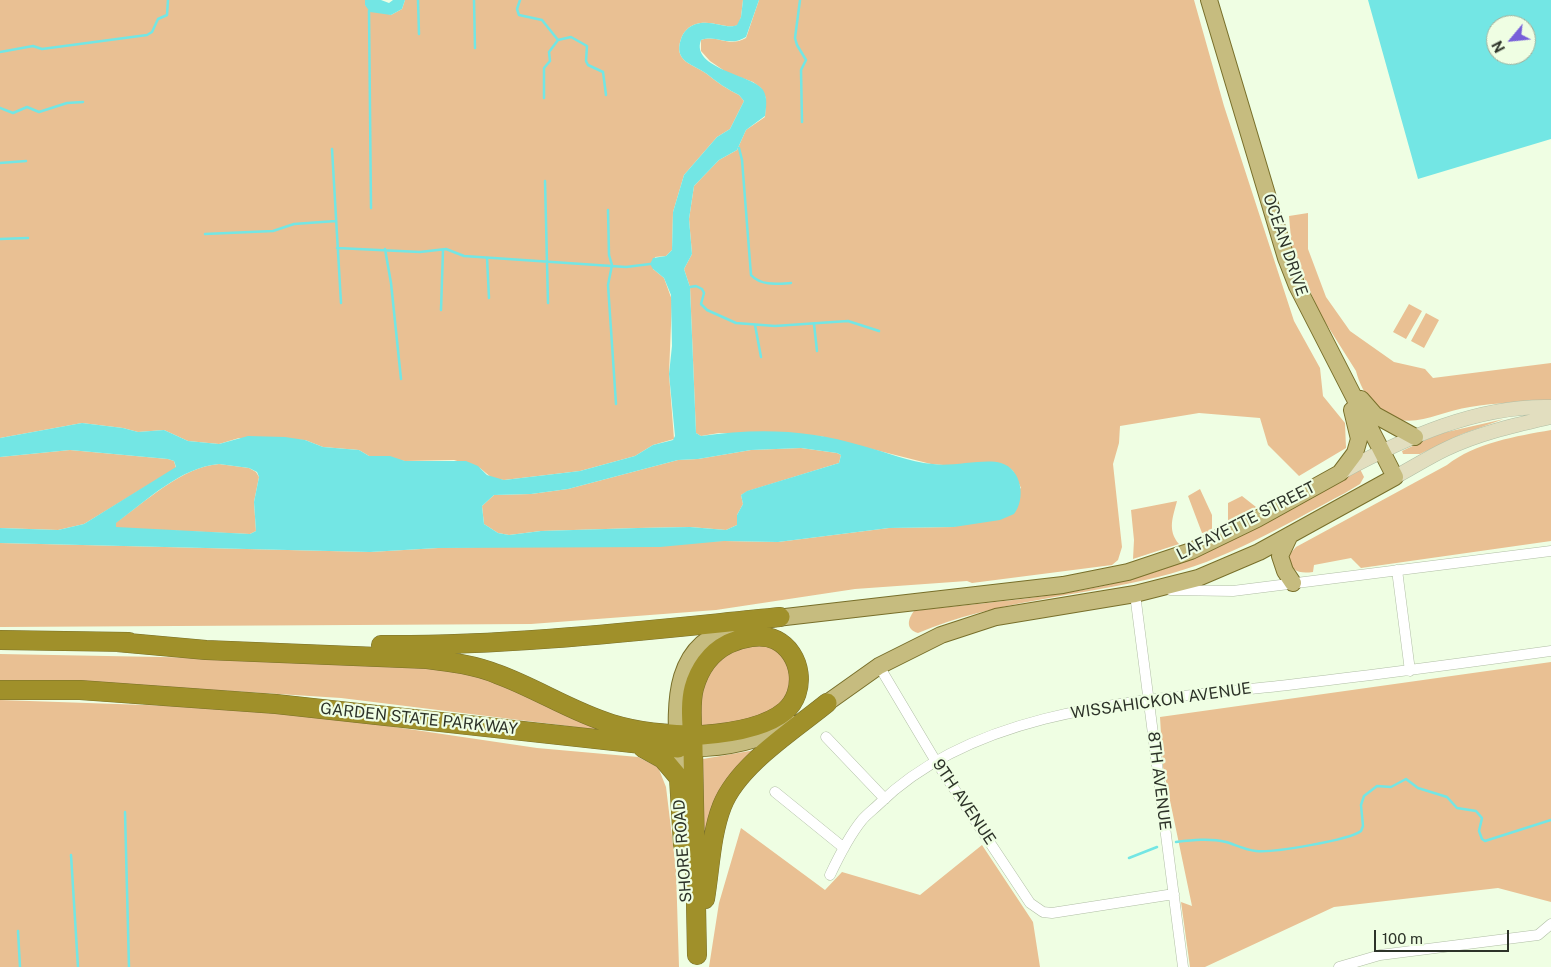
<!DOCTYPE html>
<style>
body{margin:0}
#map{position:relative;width:1551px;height:967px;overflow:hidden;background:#effee3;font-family:"Public Sans",sans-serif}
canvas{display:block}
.north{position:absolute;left:1486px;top:15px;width:50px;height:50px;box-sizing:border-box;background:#effee3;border:1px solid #a1ad99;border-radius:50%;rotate:242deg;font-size:14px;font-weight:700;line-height:20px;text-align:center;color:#2d3329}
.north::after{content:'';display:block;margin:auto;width:18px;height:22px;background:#775fd9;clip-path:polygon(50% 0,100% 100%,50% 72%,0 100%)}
.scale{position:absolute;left:1374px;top:930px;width:135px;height:22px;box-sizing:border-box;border:2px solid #2d3329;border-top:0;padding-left:6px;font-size:15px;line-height:18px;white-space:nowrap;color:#2d3329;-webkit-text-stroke:4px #effee3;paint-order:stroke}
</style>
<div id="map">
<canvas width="1551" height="967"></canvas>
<div class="north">N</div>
<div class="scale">100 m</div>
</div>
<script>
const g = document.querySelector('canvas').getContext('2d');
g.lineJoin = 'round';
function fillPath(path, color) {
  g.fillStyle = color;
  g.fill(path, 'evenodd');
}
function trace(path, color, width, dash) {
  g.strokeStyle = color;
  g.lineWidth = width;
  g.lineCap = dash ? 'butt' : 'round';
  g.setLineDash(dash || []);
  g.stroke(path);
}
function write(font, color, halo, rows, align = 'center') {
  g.font = font + ' "Public Sans",sans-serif';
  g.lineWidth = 4.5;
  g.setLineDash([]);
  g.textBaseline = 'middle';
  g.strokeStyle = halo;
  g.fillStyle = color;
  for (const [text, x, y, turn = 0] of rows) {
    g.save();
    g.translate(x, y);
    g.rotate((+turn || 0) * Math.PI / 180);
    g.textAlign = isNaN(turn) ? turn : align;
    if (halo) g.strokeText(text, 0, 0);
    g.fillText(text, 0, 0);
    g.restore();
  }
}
fillPath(new Path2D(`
 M0 0H365V5L391 15 402 9 405 0H743L741 17 738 25C727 30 712 19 696 24 689 26 683 32 681 39 673 62 693 64 707 74 718 83 727 89 739 95L744 101 730 129 717 137 684 175 673 212 672 250 666 256 655 257 653 269 664 278 672 300 669 374 674 439 653 445 635 456 580 471 504 480 492 478 480 468 454 460 405 461 369 456 359 450 323 447 305 440 239 438 219 444 188 441 164 430 138 432 123 428 82 423 0 438Z
 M759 0H1194L1224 106 1294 321 1320 368 1323 396 1345 423 1346 448 1299 476 1268 445 1260 418 1199 413 1120 426 1119 443 1113 464 1122 547 1118 560 1112 565 972 583 967 581 855 589 716 610 531 624 0 627V543L370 552 438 548 724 541 778 542 889 528 954 527 1021 488 1013 471 1008 467 993 462 955 466 931 464 820 436 719 433 701 436 696 433 690 287 684 269 692 254 689 219 694 186 719 160 737 150 746 130 765 117 766 98 761 88 753 82 726 72 710 61 701 51V40C718 34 728 48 746 38Z
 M1308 213V249L1326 297 1350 331 1394 362 1425 369 1433 378 1551 363V402C1524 403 1496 402 1470 407 1434 412 1404 437 1374 404 1365 395 1359 383 1356 371L1320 314 1292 250 1289 216Z
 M1409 304 1422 311 1406 339 1393 332Z
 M1426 313 1439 320 1424 348 1411 341Z
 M1504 419 1462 434 1420 454H1403L1402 451 1438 434Z
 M1551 430V541L1361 568 1351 558 1314 565 1313 572C1298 574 1292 571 1287 557L1296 547 1447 465C1475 443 1517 436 1551 430Z
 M801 448 837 453 841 455 839 463 748 491 741 495 743 504 737 515V525L726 530 690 527 638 528 541 531 509 535 498 533 484 524 482 506 494 495 531 494 568 489 678 460 698 459 751 450Z
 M70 450 168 459 174 461 176 468 84 524 58 530 0 528V457Z
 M219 464 249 468 256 472 259 477 254 502 256 531 250 534 116 528 115 523C146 502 181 467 219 464Z
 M1360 469 1364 477 1360 484 1345 493C1284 525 1225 561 1158 577 1077 597 996 600 918 633 905 629 908 619 914 611 986 602 1071 597 1139 577 1219 554 1289 509 1360 469Z
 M1200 489 1212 515V531L1202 533 1188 496Z
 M1242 496 1256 507 1228 523V503Z
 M1177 501C1173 517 1167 530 1179 544L1133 559 1134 540 1131 510Z
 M760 642 783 651 794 684 778 709 755 719 699 728 700 683 719 656Z
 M0 654 319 660 436 669 484 677 600 726V730L341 698 215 690 0 682Z
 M1551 662V902L1498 888 1334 907 1205 967H1190L1181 902 1192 906 1163 767 1160 717Z
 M0 700 204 707 334 718 537 748 638 757 658 767 666 787 676 870 679 967H0Z
 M755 750 704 859 703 759Z
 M741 828 825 890 842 872 920 895 982 845 1033 922 1040 967H709L719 903Z`), '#e9c093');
fillPath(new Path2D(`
 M365 0H381L389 3 393 0H405L402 9 391 15 370 12 365 5Z
 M743 0H759L746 37C728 48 718 34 701 40 690 69 754 75 763 90 768 98 766 107 765 116L746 130 737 150 719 160 694 186 689 219 692 254 684 269 690 287 696 433 701 436C757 428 807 429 863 446 886 452 909 462 933 464 953 467 985 458 1001 463 1022 469 1026 499 1014 514L1000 520 954 527 889 528 778 542 724 541 660 547 438 548 370 552 0 543V528L58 530 84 524 176 467 174 461 168 459 70 450 0 457V438L82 423 123 428 138 432 164 430 188 441 219 444 248 436 285 437 305 440 323 447 359 450 369 456H390L405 461H466L478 466 487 475 504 480 580 471 635 456 653 445 673 440 675 436 669 374 672 346 671 295 664 278 653 269 650 264 653 258 666 256 672 250 673 212 684 175 717 137 730 129 744 101 739 95C727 89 718 83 707 74 693 64 673 62 681 39 683 32 689 26 696 24 712 19 727 30 737 25L741 17ZM801 448 837 453 841 455 839 463 747 491 741 495 743 504 737 515V525L726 530 690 527 638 528 541 531 509 535 498 533 484 524 482 506 494 495 531 494 568 489 678 460 698 459 751 450ZM219 464 249 468 257 472 259 477 254 502 256 531 250 534 116 527V523C146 501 181 467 219 464Z
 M1368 0H1551V139L1418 179ZM1496 25H1526V55H1496Z`), '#73e6e4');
trace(new Path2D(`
 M418 0 419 34
 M474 0 475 48
 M520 0 517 9 519 15 542 20 558 40
 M800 0 795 38 797 45 806 60 801 70 802 122
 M369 11 371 208
 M0 52 33 46 42 49 147 35 152 32 158 19 167 15 168 0
 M544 98V68L550 61 549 52 558 40 571 37 587 46 586 61 588 65 603 72 606 95
 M0 108 13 113 27 107 39 112 67 103 83 102
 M739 148 742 160 751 275C761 286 777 284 791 283
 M332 149 341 303
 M0 163 26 161
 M545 181 548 303
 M608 210 609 255 612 265 608 285 616 404
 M205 234 273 231 294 224 336 221
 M0 239 28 238
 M337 248 420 252 446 249 464 256 626 267 650 264
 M385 249 391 283 401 379
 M487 258 489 298
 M690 287 696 286 702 289 704 293 701 304 707 310 736 323 775 326 848 321 879 331
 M441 310 443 250
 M814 324 817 351
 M755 325 761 357
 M125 812 129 967
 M1176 842C1192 840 1210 838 1226 842 1236 845 1245 850 1256 851 1273 853 1349 840 1361 831L1363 826 1361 805 1364 796 1377 786 1391 787 1406 779 1418 788 1447 797 1457 808 1476 811 1482 818 1479 831 1482 839 1485 841 1551 820
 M71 855 78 967
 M1129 858 1157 847
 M18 931 20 967`), '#73e6e4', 2.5);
const street = new Path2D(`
 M1397 570 1410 671
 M1170 590 1233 591 1551 551
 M1135 594 1183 967
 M879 666 935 760 1030 903 1043 912 1052 913 1174 894
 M826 737 885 799
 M775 792 844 848
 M830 875C839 856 849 836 862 820 867 814 874 809 879 804 981 704 1154 700 1288 685 1376 675 1464 663 1551 651
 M1339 967 1380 955 1538 935 1551 924`);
const secondary = new Path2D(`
 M1342 472C1405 438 1477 405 1551 407
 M1395 477C1412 468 1429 457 1446 449 1479 433 1516 425 1551 417`);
const primary = new Path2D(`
 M1361 399 1375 415 1415 437
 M1289 537 1280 556 1285 571 1293 583
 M768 619 1063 585 1128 572 1191 551 1257 519 1340 473 1355 453 1359 439 1352 410
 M817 710 879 666 941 635 996 617 1135 594 1198 578 1259 552 1395 477 1297 286 1286 258 1209 0
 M682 748C721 750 759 741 793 724
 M679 778C677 718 663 643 739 626`);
const highway = new Path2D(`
 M0 640 129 642
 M117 642 206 650 427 659C451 662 475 665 497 674 536 688 572 712 612 724 641 733 672 735 702 735 728 733 765 728 785 711 807 692 802 653 776 640 761 633 741 638 728 644 710 653 699 670 694 688 689 707 693 729 693 749L697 955
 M381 645C515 646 647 630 780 617
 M0 690H80L276 704 678 748
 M643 748 663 759 679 778 683 845
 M705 899C710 869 711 834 722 806 738 765 794 730 827 703`);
trace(street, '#b0bea5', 11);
trace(secondary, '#b0bea5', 15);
trace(primary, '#786f2a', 18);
trace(highway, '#786f2a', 20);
trace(street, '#fff', 10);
trace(secondary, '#e2debf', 14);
trace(primary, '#c6bc7f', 16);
trace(highway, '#a0902a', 19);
write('16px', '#2d3329', '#effee3', [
 ["OCEAN DRIVE",1285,245,71],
 ["LAFAYETTE STREET",1246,521,-27],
 ["WISSAHICKON AVENUE",1161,701,-8],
 ["GARDEN STATE PARKWAY",419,719,6],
 ["8TH AVENUE",1159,781,83],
 ["9TH AVENUE",964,802,56],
 ["SHORE ROAD",683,851,-94]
]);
</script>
